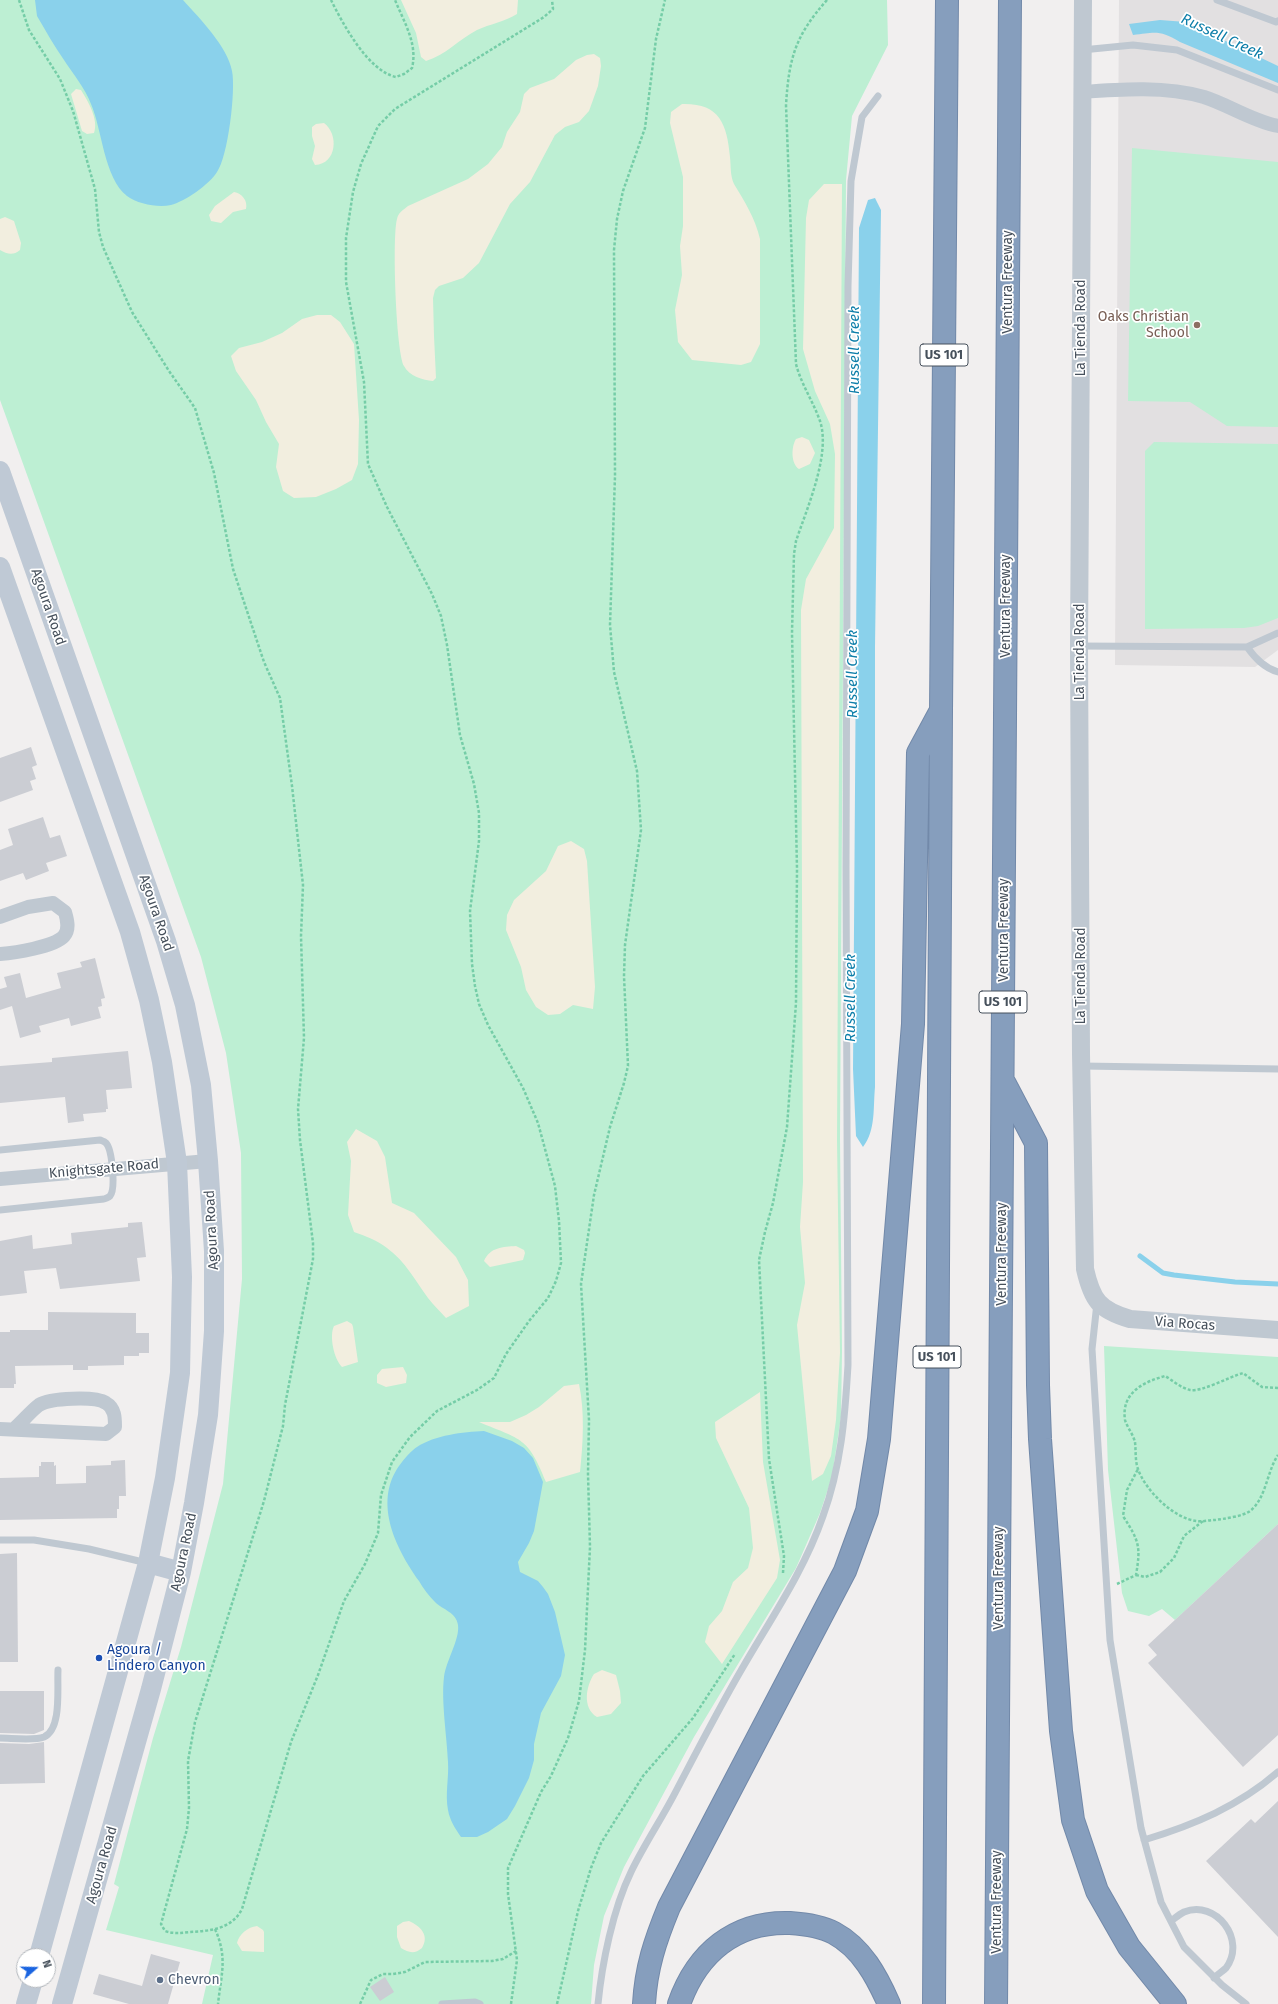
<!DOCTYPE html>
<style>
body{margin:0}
#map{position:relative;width:1278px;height:2004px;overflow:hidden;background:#f1efef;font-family:"Fira Sans",sans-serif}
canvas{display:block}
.north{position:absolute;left:16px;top:1948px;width:40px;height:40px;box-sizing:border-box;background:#fff;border:1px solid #b5b9be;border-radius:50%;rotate:70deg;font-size:11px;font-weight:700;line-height:16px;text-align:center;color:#47515c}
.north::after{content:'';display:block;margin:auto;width:14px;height:18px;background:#1a64e0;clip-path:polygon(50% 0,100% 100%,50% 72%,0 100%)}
</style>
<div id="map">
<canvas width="1278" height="2004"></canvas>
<div class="north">N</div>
</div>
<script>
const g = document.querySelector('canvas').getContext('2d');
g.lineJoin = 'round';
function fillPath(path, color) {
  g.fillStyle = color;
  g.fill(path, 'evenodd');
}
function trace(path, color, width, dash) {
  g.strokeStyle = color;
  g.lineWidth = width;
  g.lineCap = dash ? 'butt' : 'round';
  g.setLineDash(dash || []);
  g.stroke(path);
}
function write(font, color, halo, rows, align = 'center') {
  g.font = font + ' "Fira Sans",sans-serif';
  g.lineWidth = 3.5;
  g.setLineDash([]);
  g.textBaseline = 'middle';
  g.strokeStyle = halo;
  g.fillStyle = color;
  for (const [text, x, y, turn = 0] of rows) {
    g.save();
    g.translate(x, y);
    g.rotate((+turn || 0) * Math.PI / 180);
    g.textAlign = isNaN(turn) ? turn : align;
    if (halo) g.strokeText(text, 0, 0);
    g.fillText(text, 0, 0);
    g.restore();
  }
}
fillPath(new Path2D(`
 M1119 0H1278V650L1255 667 1115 665Z`), '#e2e0e1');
fillPath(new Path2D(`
 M0 0H887L888 45 852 116 846 180 840 1138 842 1352 841 1417 832 1477 820 1513 796 1568 694 1737 624 1867 604 1916 594 1965 591 2004H202L213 1955 106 1930 119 1887 114 1884 153 1738 181 1647 223 1484 242 1279 241 1153 226 1053 201 957 0 400Z
 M1132 148 1278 162V427L1227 426 1190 402 1128 401Z
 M1154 442 1278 444V618L1258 626 1244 628 1145 629V451Z
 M1104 1346 1278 1357V1524L1175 1620 1162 1609 1149 1616 1128 1611 1122 1593 1108 1470Z`), '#bdefd3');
fillPath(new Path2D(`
 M401 0H518L517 14C504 22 490 24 477 30 458 40 446 55 426 61L421 57 416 33Z
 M594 54 600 58 601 66 598 86 589 111 579 122 565 127 555 135 530 182 510 204 479 263 463 278 439 286 435 290 433 298 434 336 436 378 433 381C423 380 409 376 404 366 396 352 392 236 397 219 398 213 403 210 408 206L468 179 488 164 502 147 507 132 520 112 524 94 530 88 554 79 576 60 587 55Z
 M76 89 81 90C88 101 99 120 94 133L87 134 82 131 71 94Z
 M682 104C719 103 727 123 730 157 731 166 730 175 734 184 745 202 755 218 760 239V344L751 362 741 365 692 360 678 342 675 310 682 275 680 246 683 226V177L670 123 671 112Z
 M324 123C339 134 337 164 315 165L312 159 315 146 312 136V127L316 124Z
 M824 184H842L837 1140 840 1353 836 1420 831 1456 823 1474 812 1481 797 1325 805 1283 800 1227 803 1182 801 610 806 579 834 528 835 454 830 424 815 391 803 349 806 218 809 200Z
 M234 192C242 193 248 201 246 209L233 212 221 223 211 221 209 215 215 206Z
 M5 217 14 221 21 243 20 250C13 256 7 254 0 250V219Z
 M317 315H331L340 322 354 344 359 420 358 464 352 480 336 489 316 497 294 498 283 491 276 467 279 444 266 422 256 400 236 371 231 356 239 348 262 342 282 333 302 319Z
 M802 437 809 440 815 453 810 464 799 469C791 464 791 447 796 439Z
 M571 841 584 849 587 861 595 987 593 1009 573 1005 560 1014 548 1015 536 1007 526 990 521 967 506 930 507 915 514 900 546 871 558 846Z
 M356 1129 377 1141 385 1157 392 1203 414 1213 456 1257 468 1280 469 1306 446 1318C440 1311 433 1305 428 1298 415 1280 405 1261 387 1248 377 1240 365 1236 354 1232L348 1215 351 1161 347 1142Z
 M516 1246 524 1250 525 1253 523 1260 490 1267 484 1261C490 1247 503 1247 516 1246Z
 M347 1321 352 1324 353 1327 358 1362 342 1367C334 1359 329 1336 334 1326Z
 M403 1367 407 1375 406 1383 386 1387 377 1383V1375L382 1369Z
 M579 1384C585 1412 583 1444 580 1472L546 1482C528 1437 522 1440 479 1422H510L526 1415 539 1407 564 1386Z
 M760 1392 763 1462 780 1560 777 1578 722 1664 705 1642 709 1626 722 1611 733 1582 748 1568 753 1548 749 1508 716 1438 715 1422Z
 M602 1670 616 1675 620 1691 621 1703 611 1714 597 1717C582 1708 586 1686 594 1674Z
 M409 1921C420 1926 430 1935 422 1948 415 1954 409 1953 401 1948L397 1937V1926L403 1922Z
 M257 1926 263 1930 264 1932V1952L242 1951 237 1943C239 1934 248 1927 257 1926Z`), '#f2eedf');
fillPath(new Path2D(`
 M35 0H183C200 19 227 46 232 71 236 90 228 157 217 172 210 184 184 202 171 205 158 208 138 204 127 196 104 178 102 129 91 104 85 88 73 74 64 60 54 46 46 31 37 16Z
 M1160 20 1186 22 1278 66V83L1180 42C1160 30 1156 32 1133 35L1129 24Z
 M875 198 881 210 875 646V1087C873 1108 876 1130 863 1147L856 1136 853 1069 859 228 868 200Z
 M484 1431 512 1441 524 1448 533 1458 543 1482 534 1531 529 1543 518 1562 520 1572 538 1581 543 1587 548 1594 555 1612 565 1655 561 1676 541 1713 534 1744V1760L529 1778 515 1806 507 1819 488 1832 477 1837H461C455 1828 450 1821 448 1810 445 1794 449 1778 448 1762 447 1737 441 1701 444 1677 446 1661 460 1639 458 1625 456 1612 443 1610 435 1602 429 1596 423 1588 419 1581 394 1546 372 1499 402 1462 406 1457 412 1450 417 1447 435 1435 463 1432 484 1431Z`), '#8ad1eb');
trace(new Path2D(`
 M1140 1256 1163 1273 1174 1275 1235 1282 1278 1284`), '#8ad1eb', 5);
fillPath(new Path2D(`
 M31 747 37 765 32 767 36 779 30 781 33 790 0 802V758Z
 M43 817 50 838 60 835 67 856 46 863 49 871 26 880 23 873 0 881V850L13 845 8 829Z
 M95 958 105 998 101 999 102 1006 98 1007 101 1018 71 1026 69 1018 39 1026 41 1032 20 1038 12 1006 0 1010V989L7 987 4 977 20 973 26 998 61 988 57 973 82 967 80 962Z
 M128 1051 132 1088 106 1090 108 1109H106V1112L83 1114 84 1121 68 1123 65 1097 0 1103V1066L52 1062V1058Z
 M142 1222 146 1257 137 1258 140 1281 60 1289 56 1268 24 1271 27 1293 0 1296V1241L32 1235 33 1249 72 1244 71 1233 128 1227V1223Z
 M48 1312 136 1313V1333H149V1353H139V1356H124V1365L88 1366V1370H73V1365L15 1366 16 1384H14V1388H0V1332H10V1330H48Z
 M125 1460 126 1496H119V1509H117V1518L0 1520V1478L39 1477V1466H41V1462H54V1466L56 1465V1484L86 1483V1466L111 1465V1461Z
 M1278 1524V1735L1243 1767 1148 1663 1157 1655 1148 1645Z
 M17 1553 18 1662H0V1554Z
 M0 1691H44V1730L34 1734 0 1733Z
 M44 1742 45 1783 0 1784V1743L29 1744Z
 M1278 1801V1937L1206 1861 1251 1819 1255 1823Z
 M151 1954 180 1962 168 2004H129L93 1994 99 1974 142 1986Z
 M385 1977 394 1992 380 2001 370 1987Z`), '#cbcdd3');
const motorway = new Path2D(`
 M1005 1084 1036 1143 1038 1385 1040 1439 1061 1731 1073 1820 1097 1891 1129 1947 1175 2004
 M644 2004C646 1968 655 1941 669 1907L845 1571 867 1511 879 1439 913 1024 918 753 939 714
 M679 2004C697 1953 735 1921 790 1923 805 1924 821 1926 834 1933 862 1948 877 1977 889 2004
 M934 2004 941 711 947 0
 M996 2004 1010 0`);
trace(motorway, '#7289a9', 24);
trace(new Path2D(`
 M19 0 29 30 60 79 73 111 95 189 99 232 103 247 132 312 169 371 195 408 214 473 233 569 264 662 280 698 292 786 303 885 301 936 304 1038 298 1109 300 1140 313 1243V1259L285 1405 283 1426 264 1501 195 1722 188 1761 189 1808 187 1829 161 1924 165 1931C173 1934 181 1933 190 1932 210 1931 232 1929 242 1909L291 1742 318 1675 344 1601 365 1564 378 1533 381 1495 392 1462 410 1437 437 1411 477 1390 494 1378 506 1354 529 1321 548 1298 556 1281 561 1263 559 1221 555 1186 538 1123 523 1088 488 1025 479 1004 475 986 472 964 470 911 479 841V813L474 784 460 735 447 645 441 616 432 594 387 507 368 464 364 382 346 282V238L353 192 361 164 378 126 395 109 544 17 553 9 552 0
 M331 0C343 24 368 71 396 77L404 74 412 68C418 44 404 22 395 0
 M1278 1388 1262 1387 1243 1373C1229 1377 1202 1392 1190 1390 1181 1388 1172 1380 1165 1376 1143 1382 1121 1393 1125 1420 1127 1427 1133 1434 1135 1442 1136 1451 1135 1461 1138 1469 1145 1490 1174 1519 1197 1521 1203 1522 1209 1520 1215 1520 1223 1519 1244 1516 1250 1511 1266 1499 1267 1471 1278 1455
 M783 1573 784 1556 769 1459 759 1260 765 1232 773 1203 787 1127 796 1003 797 869 792 633 794 554 796 541C807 508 831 454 820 421 813 401 801 384 796 364L786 105C789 58 795 36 827 0
 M1136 1575 1145 1577 1160 1572 1174 1558 1184 1536 1203 1521
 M1117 1584 1136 1575C1141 1546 1139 1541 1123 1516L1127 1490 1138 1469
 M215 1929C228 1958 221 1975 218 2004
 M360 2004 371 1980 383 1974H393L405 1972 425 1962 492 1961 503 1959 516 1951
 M511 2004 517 1960 508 1894V1868L541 1792 551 1776 568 1738 579 1701 585 1650 590 1547 588 1474 589 1420 581 1284 594 1195 610 1127 624 1083 628 1066 624 976 625 945 641 830 637 771 614 672 610 625 615 476 614 250 617 219 623 191 645 128 656 39 665 0
 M557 2004 578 1911 591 1868 601 1843 643 1776 693 1718 735 1654`), '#75cda7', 2.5, [3, 2]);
trace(new Path2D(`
 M1217 0 1276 22 1278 21
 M1082 50 1133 45 1177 50 1278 90
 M1079 646 1247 647 1278 633
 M1247 647C1255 658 1264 668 1278 672
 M1082 1066 1278 1069
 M0 1150 100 1140C102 1141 104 1141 106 1143 112 1149 116 1189 110 1196 109 1197 105 1199 104 1199L0 1210
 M1097 1303 1092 1349 1110 1640 1141 1828 1161 1902 1184 1947 1222 1985 1246 2004
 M0 1540H34L89 1549 147 1563
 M0 1738C11 1738 34 1741 44 1737 62 1729 57 1688 58 1670
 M1144 1840C1194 1825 1239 1806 1278 1772
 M1171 1921C1175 1918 1180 1914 1184 1912 1216 1899 1247 1940 1226 1968 1223 1971 1218 1974 1214 1978
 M442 2004 475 2002 480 2004
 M598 2004C602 1963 613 1909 631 1872 644 1845 661 1820 675 1793 697 1751 719 1708 743 1667 772 1617 804 1571 823 1516 841 1467 845 1417 848 1365L846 866 848 286 851 181 862 117 878 96`), '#bfc8d1', 7);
trace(new Path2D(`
 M1082 92C1122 89 1166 86 1204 97 1229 105 1252 121 1278 126
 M0 917 28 907 53 903 65 912C67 919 70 929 64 936 54 947 14 953 0 954
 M0 1179 208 1161
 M0 1429 106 1434 115 1427C115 1418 115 1408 106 1403 95 1396 50 1398 39 1405 31 1411 23 1421 15 1428`), '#bfc8d1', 14);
trace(new Path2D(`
 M1083 0 1079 646 1081 1054 1085 1269C1092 1300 1099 1310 1130 1319L1278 1330`), '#bfc8d1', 18);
trace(new Path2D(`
 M0 471 166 941 185 1005 201 1085 208 1161 214 1251V1331L208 1415 194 1503 181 1572 151 1689 62 2004
 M0 567 130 932 149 1000 162 1062 177 1163 182 1277 180 1373 165 1478 148 1563 39 1956
 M148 1563 181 1572
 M26 2004 33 1980`), '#bfc9d5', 20);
trace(motorway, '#869ebd', 22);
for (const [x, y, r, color] of [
 [1197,325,4,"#8d6e63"],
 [99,1658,4,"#1a4fb4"],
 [160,1980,4,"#5c6f8a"]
]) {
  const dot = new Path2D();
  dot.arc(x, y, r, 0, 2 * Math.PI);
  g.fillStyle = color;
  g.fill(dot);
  trace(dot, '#fff', 1.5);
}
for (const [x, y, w] of [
 [944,355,48],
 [1003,1002,48],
 [937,1357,48]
]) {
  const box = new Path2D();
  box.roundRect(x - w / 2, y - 11, w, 22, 3);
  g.fillStyle = '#fff';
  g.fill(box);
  trace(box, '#47515c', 1);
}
write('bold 13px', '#47515c', null, [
 ["US 101",944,355],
 ["US 101",1003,1002],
 ["US 101",937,1357]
]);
write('14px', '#47515c', '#fff', [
 ["Ventura Freeway",1008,282,-90],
 ["La Tienda Road",1081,328,-90],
 ["Ventura Freeway",1006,606,-90],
 ["Agoura Road",48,607,71],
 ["La Tienda Road",1080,652,-90],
 ["Agoura Road",156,913,71],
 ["Ventura Freeway",1004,930,-90],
 ["La Tienda Road",1081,976,-90],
 ["Knightsgate Road",104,1169,-5],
 ["Agoura Road",212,1230,-93],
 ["Ventura Freeway",1002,1254,-90],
 ["Via Rocas",1185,1324,4],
 ["Agoura Road",184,1552,-78],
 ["Ventura Freeway",999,1578,-90],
 ["Agoura Road",102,1865,-74],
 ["Ventura Freeway",997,1902,-90]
]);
write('14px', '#785e54', '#fff', [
 ["Oaks Christian",1189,317],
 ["School",1189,333]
], 'right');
write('14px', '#164399', '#fff', [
 ["Agoura /",107,1650],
 ["Lindero Canyon",107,1666]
], 'left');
write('14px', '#4e5e75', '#fff', [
 ["Chevron",168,1980]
], 'left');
write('italic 15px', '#0d7ea9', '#fff', [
 ["Russell Creek",1222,37,25],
 ["Russell Creek",855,350,-90],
 ["Russell Creek",853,674,-90],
 ["Russell Creek",851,998,-90]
]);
</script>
